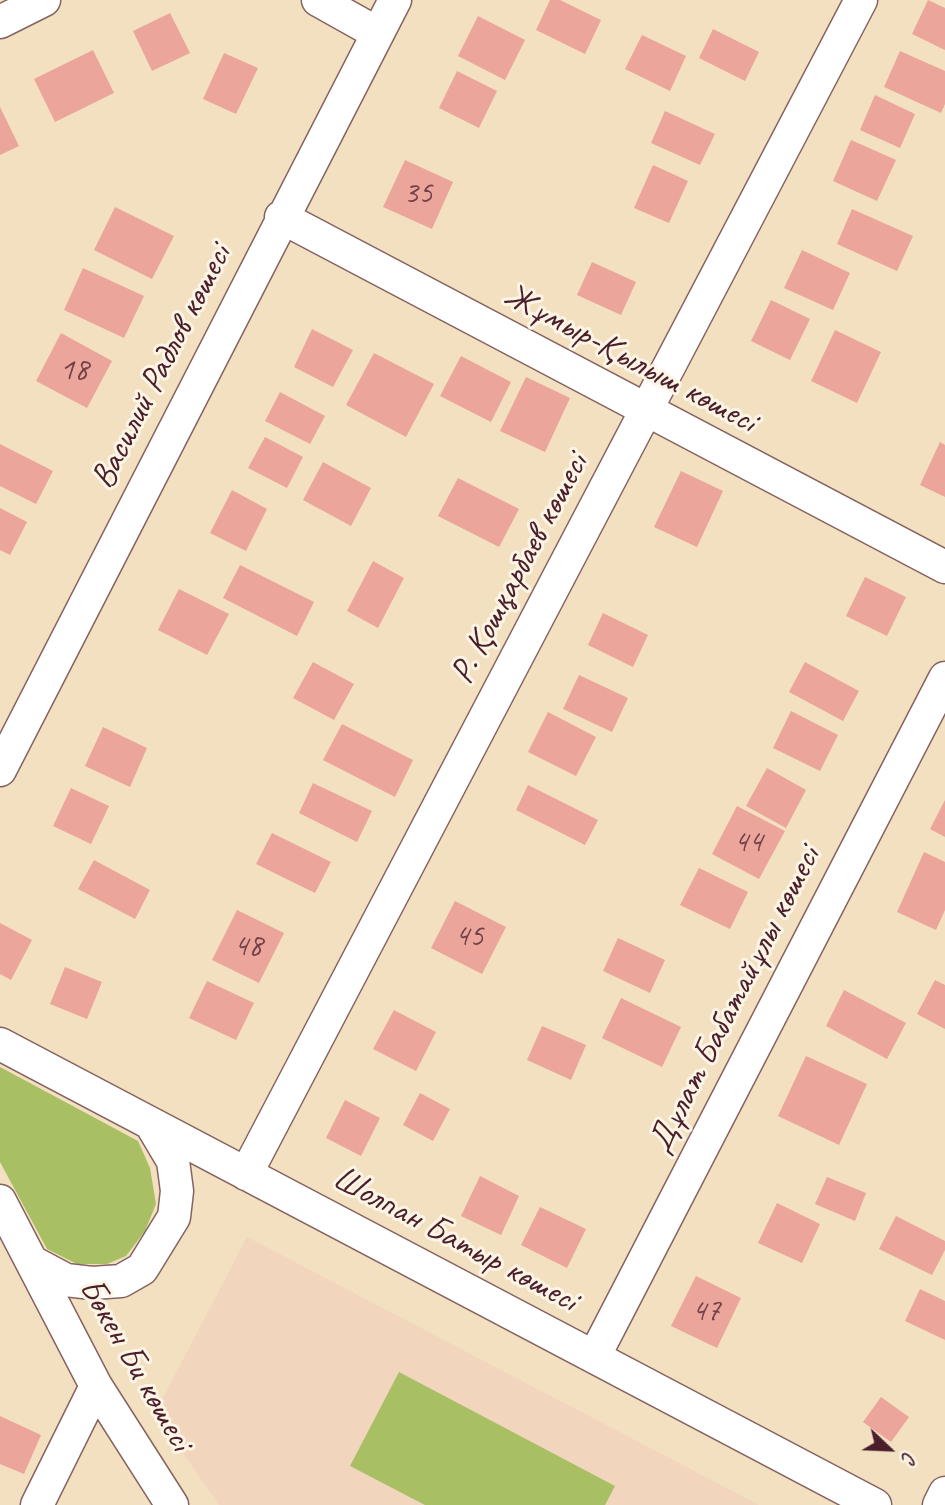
<!DOCTYPE html>
<meta charset="utf-8">
<style>
body{margin:0}
#map{position:relative;width:945px;height:1505px;overflow:hidden;background:#f2e0c1;font-family:Caveat,sans-serif}
canvas{display:block}
.north{position:absolute;left:854px;top:1414px;width:70px;height:70px;-webkit-text-stroke:5px #fcf5e5;paint-order:stroke;rotate:113deg;font-size:19px;font-weight:700;line-height:28px;text-align:center;color:#4a1f2b}
.north::after{content:'';display:block;margin:auto;width:24px;height:32px;background:#4a1f2b;clip-path:polygon(50% 0,100% 100%,50% 72%,0 100%)}
</style>
<div id="map">
<canvas width="945" height="1505"></canvas>
<div class="north">С</div>
</div>
<script>
const g = document.querySelector('canvas').getContext('2d');
g.lineJoin = 'round';
function fillPath(path, color) {
  g.fillStyle = color;
  g.fill(path, 'evenodd');
}
function trace(path, color, width, dash) {
  g.strokeStyle = color;
  g.lineWidth = width;
  g.lineCap = dash ? 'butt' : 'round';
  g.setLineDash(dash || []);
  g.stroke(path);
}
function write(font, color, halo, rows, align = 'center') {
  g.font = font + ' Caveat,sans-serif';
  g.lineWidth = 6;
  g.setLineDash([]);
  g.textBaseline = 'middle';
  g.strokeStyle = halo;
  g.fillStyle = color;
  for (const [text, x, y, turn = 0] of rows) {
    g.save();
    g.translate(x, y);
    g.rotate((+turn || 0) * Math.PI / 180);
    g.textAlign = isNaN(turn) ? turn : align;
    if (halo) g.strokeText(text, 0, 0);
    g.fillText(text, 0, 0);
    g.restore();
  }
}
fillPath(new Path2D(`
 M247 1237 759 1505H219L155 1413Z`), '#f1d5bd');
fillPath(new Path2D(`
 M0 1067 138 1141 150 1168 156 1204 145 1231 126 1256 107 1264H77L47 1249 0 1162Z
 M399 1372 615 1486 605 1505H425L350 1466Z`), '#a8bf64');
fillPath(new Path2D(`
 M550 0H560L601 20 585 54 536 30Z
 M928 0 945 8V50L912 34Z
 M170 13 190 53 152 71 133 31Z
 M478 16 525 40 505 80 458 56Z
 M713 29 759 52 745 81 699 58Z
 M642 35 686 56 670 91 625 69Z
 M93 50 114 93 55 122 34 79Z
 M900 51 945 71V104L941 113 884 87Z
 M224 53 258 68 236 114 203 99Z
 M457 71 497 91 479 128 439 108Z
 M875 95 915 114 900 148 860 130Z
 M0 107 19 146 0 155Z
 M665 111 715 134 700 165 651 143Z
 M851 140 896 160 877 201 833 181Z
 M405 160 453 182 432 229 383 207Z
 M653 165 688 181 669 223 634 208Z
 M115 207 174 236 152 279 94 250Z
 M852 209 913 236 897 271 837 244Z
 M802 250 850 273 833 310 784 288Z
 M592 262 636 282 621 315 577 295Z
 M83 268 144 296 124 338 64 310Z
 M771 300 810 319 790 360 751 341Z
 M312 329 353 350 333 387 294 367Z
 M835 330 881 352 857 403 811 381Z
 M61 333 112 361 87 408 36 381Z
 M374 353 434 384 406 437 346 405Z
 M461 356 511 382 491 422 440 396Z
 M526 377 570 398 545 452 500 431Z
 M280 392 325 416 310 444 265 421Z
 M265 437 303 457 287 488 248 468Z
 M940 442 945 445V497L920 485Z
 M0 444 53 471 36 504 0 486Z
 M323 462 371 488 351 526 303 500Z
 M681 471 723 491 697 547 654 527Z
 M458 478 519 509 499 547 438 516Z
 M232 490 267 509 246 551 210 533Z
 M0 508 27 522 10 555 0 550Z
 M373 561 404 578 378 628 347 611Z
 M240 565 314 602 297 636 223 598Z
 M865 577 906 597 887 636 846 616Z
 M179 589 229 614 207 655 158 630Z
 M603 613 648 635 633 667 588 645Z
 M313 662 354 684 334 720 293 698Z
 M805 662 859 691 843 721 789 692Z
 M579 675 628 698 612 732 563 709Z
 M791 711 838 735 820 771 773 748Z
 M548 712 596 737 576 776 528 752Z
 M342 724 413 760 395 797 323 760Z
 M103 727 147 748 130 787 85 766Z
 M767 768 806 790 786 828 746 806Z
 M313 783 372 811 357 842 299 813Z
 M528 785 598 820 585 845 516 810Z
 M71 788 109 806 91 844 53 826Z
 M945 800V837L930 829Z
 M737 806 785 831 759 879 712 854Z
 M272 833 331 862 315 893 256 864Z
 M924 852 945 862V910L936 930 897 912Z
 M94 860 150 890 135 919 78 889Z
 M699 868 748 892 730 929 680 905Z
 M455 901 506 927 482 974 431 948Z
 M237 910 284 933 259 983 212 960Z
 M0 923 32 940 11 980 0 974Z
 M618 938 665 960 650 993 603 971Z
 M65 967 102 982 87 1019 50 1004Z
 M935 980 945 985V1029L917 1014Z
 M207 981 254 1003 236 1040 189 1018Z
 M844 990 906 1023 887 1059 826 1026Z
 M621 998 681 1027 662 1067 602 1038Z
 M394 1010 436 1032 416 1071 373 1049Z
 M542 1026 586 1045 571 1080 527 1060Z
 M806 1056 867 1084 839 1145 778 1116Z
 M420 1093 450 1109 433 1141 403 1125Z
 M345 1100 380 1118 361 1156 326 1138Z
 M480 1176 519 1196 501 1235 461 1216Z
 M827 1177 866 1193 855 1221 815 1204Z
 M777 1203 820 1224 802 1263 758 1243Z
 M540 1207 586 1229 567 1268 521 1245Z
 M896 1216 945 1241V1250L932 1275 879 1249Z
 M696 1276 741 1298 717 1348 671 1326Z
 M920 1289 945 1301V1340L905 1321Z
 M881 1397 909 1417 891 1442 863 1422Z
 M0 1416 41 1435 24 1474 0 1464Z`), '#eba59b');
const minor = new Path2D(`
 M318 0 377 33
 M0 22 44 0
 M281 217 945 567
 M0 770 395 0
 M0 1044 875 1505
 M246 1174 861 0
 M0 1201 96 1386 172 1505
 M32 1262 66 1280 92 1283 121 1281 142 1269 174 1217 177 1191 173 1161 151 1124
 M594 1357 945 678
 M37 1505 96 1386
 M939 1505 945 1493`);
trace(minor, '#856360', 35);
trace(minor, '#fff', 32);
write('32px', '#724047', null, [
 ["35",418,194],
 ["18",74,371],
 ["44",748,843],
 ["45",469,937],
 ["48",248,947],
 ["47",706,1312]
]);
write('35px', '#4a1f2b', '#fcf5e5', [
 ["Жұмыр-Қылыш көшесі",630,359,28],
 ["Василий Радлов көшесі",162,367,-63],
 ["Р. Қошқарбаев көшесі",520,569,-62],
 ["Дұлат Бабатайұлы көшесі",735,1000,-63],
 ["Шолпан Батыр көшесі",455,1240,28],
 ["Бөкен Би көшесі",135,1365,60]
]);
</script>
